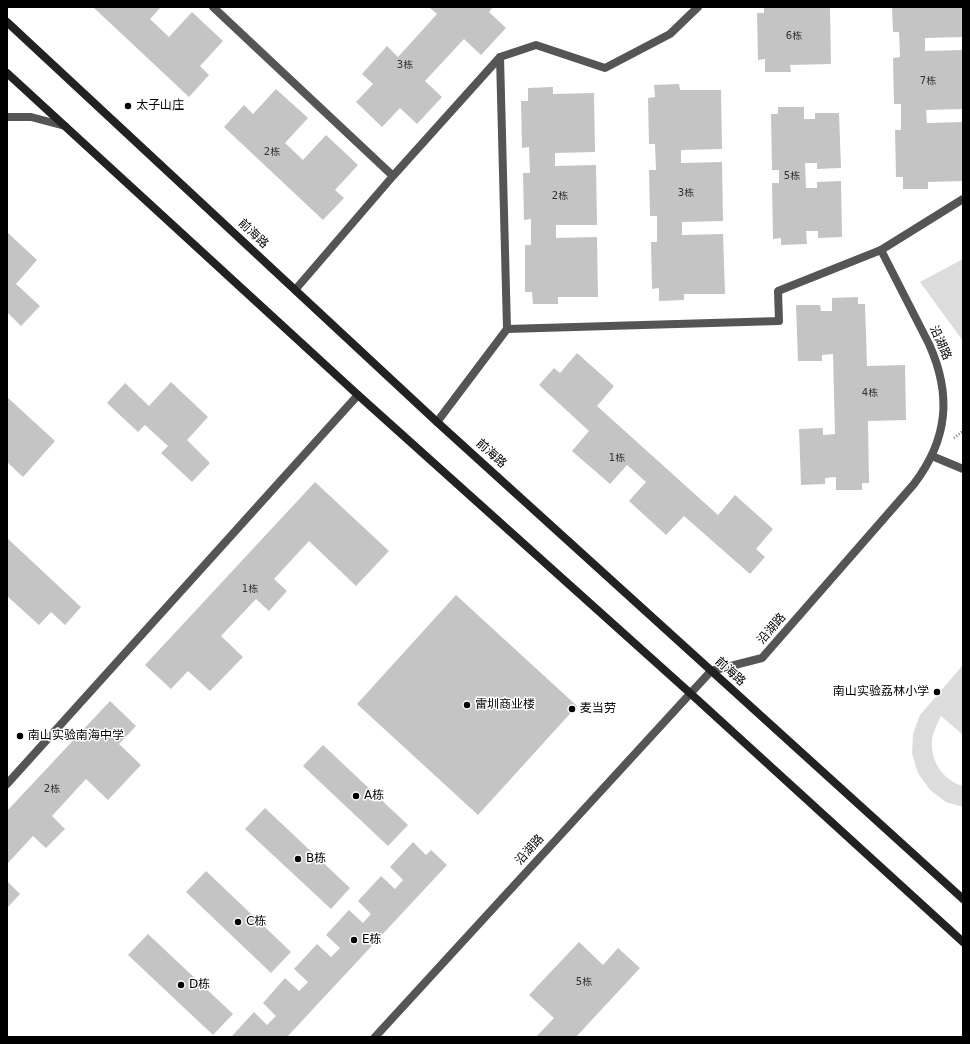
<!DOCTYPE html>
<meta charset="utf-8">
<style>
body{margin:0}
#map{position:relative;width:970px;height:1044px;overflow:hidden;background:#fff;font-family:"DejaVu Sans",sans-serif}
canvas{display:block}
.frame{position:absolute;inset:0;border:8px solid #000;pointer-events:none}
</style>
<div id="map">
<canvas width="970" height="1044"></canvas>
<div class="frame"></div>
</div>
<script>
const g = document.querySelector('canvas').getContext('2d');
g.lineJoin = 'round';
function fillPath(path, color) {
  g.fillStyle = color;
  g.fill(path, 'evenodd');
}
function trace(path, color, width, dash) {
  g.strokeStyle = color;
  g.lineWidth = width;
  g.lineCap = dash ? 'butt' : 'round';
  g.setLineDash(dash || []);
  g.stroke(path);
}
function write(font, color, halo, rows, align = 'center') {
  g.font = font + ' "DejaVu Sans","Noto Sans SC",sans-serif';
  g.lineWidth = 3;
  g.setLineDash([]);
  g.textBaseline = 'middle';
  g.strokeStyle = halo;
  g.fillStyle = color;
  for (const [text, x, y, turn = 0] of rows) {
    g.save();
    g.translate(x, y);
    g.rotate((+turn || 0) * Math.PI / 180);
    g.textAlign = isNaN(turn) ? turn : align;
    if (halo) g.strokeText(text, 0, 0);
    g.fillText(text, 0, 0);
    g.restore();
  }
}
fillPath(new Path2D(`
 M963 259V341L920 282Z
 M963 665V735L941 716C937 725 932 733 932 743 931 762 944 781 963 786V807L946 802 930 790 918 773 912 754 913 734 920 715Z`), '#dcdcdc');
fillPath(new Path2D(`
 M93 7H161L150 19 169 37 192 12 223 41 200 66 209 75 189 97Z
 M429 7H493L489 12 506 28 481 55 464 39 425 81 442 97 417 124 400 108 382 127 356 102 373 84 362 74 387 46 398 57 437 14Z
 M764 7H830L831 64 790 65 791 72H765V59L758 60 757 13H764Z
 M892 7H963V37L925 38V51L963 50V109L926 110 927 123 963 122V181L928 182V189H903V177H896L895 130H901V104H894L893 58 900 57 899 32H893Z
 M679 84 680 90H721L722 149 681 150V163L722 162 723 221 682 222V235L723 234 725 294H684V300L659 301V288L652 289 651 242H657V216H650L649 170H656L655 144H649L648 98 655 97 654 85Z
 M553 87V94L594 93 595 152 555 153V166L596 165 597 225H556V238L597 237 598 297H558V304H533L532 292H525V245H531V219L524 220 523 173H530L529 147 522 148 521 101H528V88Z
 M276 89 308 118 285 143 303 160 326 135 358 165 335 190 344 198 323 220 224 127 244 105 253 114Z
 M778 107H804V119H815V113H839L841 168 817 169V163H805L806 188H817V182L841 181 842 237 818 238V231H806L807 244 781 245V238L773 239 772 183H779V170H772L771 114H778Z
 M7 232 37 260 16 284 40 306 21 326 7 312Z
 M858 297V304H865L867 366 905 365 906 420 868 421 869 483H862V490H836V477L825 478V484L801 485 799 429 823 428V435L835 434 833 354 822 355V361H798L796 305H820L821 311H832V298Z
 M577 353 614 386 597 406 718 515 735 495 773 529 756 549 765 557 750 574 684 516 666 535 629 501 646 482 627 465 610 484 572 451 589 431 539 385 554 368 560 373Z
 M171 382 208 417 187 440 210 463 192 482 161 453 168 446 145 425 138 432 107 403 125 383 149 406Z
 M7 397 55 441 23 477 7 462Z
 M315 482 389 551 356 586 309 541 274 579 287 591 269 611 256 599 221 636 243 657 210 691 188 671 171 689 145 665Z
 M7 538 81 607 65 625 51 612 39 625 7 596Z
 M456 595 577 706 478 815 357 704Z
 M110 701 136 726 119 744 141 765 108 800 86 779 52 816 65 829 46 848 33 836 7 864V811Z
 M323 745 408 825 388 846 303 766Z
 M265 808 350 888 331 909 245 829Z
 M413 842 426 855 431 850 447 865 287 1037H231L254 1012 267 1025 276 1016 263 1003 285 978 299 991 308 982 294 969 317 944 331 957 340 948 326 935 349 910 363 923 371 914 358 901 381 876 395 889 403 880 390 867Z
 M206 871 291 952 271 973 186 892Z
 M7 881 20 894 7 908Z
 M148 934 233 1014 213 1035 128 955Z
 M579 942 603 965 618 948 640 968 576 1037H536L554 1018 529 995Z`), '#c4c4c4');
trace(new Path2D(`
 M954 438 963 431`), '#777', 2.5, [1, 2]);
trace(new Path2D(`
 M213 7 393 176
 M295 290 393 176 500 57 536 45 605 68 670 34 698 7
 M507 329 779 321 778 291 881 250
 M437 422 507 329 500 57
 M932 456 963 469
 M7 784 358 395`), '#555', 8);
trace(new Path2D(`
 M7 117H31L65 126
 M375 1037 711 671 762 658 914 484C948 439 952 395 929 344L881 250 963 199`), '#555', 8);
trace(new Path2D(`
 M7 22 437 422 963 899
 M7 73 358 395 690 693 963 942`), '#222', 8);
for (const [x, y, r, color] of [
 [128,106,4,"#000"],
 [937,692,4,"#000"],
 [467,705,4,"#000"],
 [572,709,4,"#000"],
 [20,736,4,"#000"],
 [356,796,4,"#000"],
 [298,859,4,"#000"],
 [238,922,4,"#000"],
 [354,940,4,"#000"],
 [181,985,4,"#000"]
]) {
  const dot = new Path2D();
  dot.arc(x, y, r, 0, 2 * Math.PI);
  g.fillStyle = color;
  g.fill(dot);
  trace(dot, '#fff', 1.5);
}
write('10px', '#313131', null, [
 ["6栋",794,36],
 ["3栋",405,65],
 ["7栋",928,81],
 ["2栋",272,152],
 ["5栋",792,176],
 ["3栋",686,193],
 ["2栋",560,196],
 ["4栋",870,393],
 ["1栋",617,458],
 ["1栋",250,589],
 ["2栋",52,789],
 ["5栋",584,982]
]);
write('12px', '#000', '#fff', [
 ["太子山庄",136,106],
 ["南山实验荔林小学",929,692,"right"],
 ["雷圳商业楼",475,705],
 ["麦当劳",580,709],
 ["南山实验南海中学",28,736],
 ["A栋",364,796],
 ["B栋",306,859],
 ["C栋",246,922],
 ["E栋",362,940],
 ["D栋",189,985]
], 'left');
write('12px', '#000', '#fff', [
 ["前海路",253,234,43],
 ["沿湖路",940,343,66],
 ["前海路",491,454,42],
 ["沿湖路",772,629,-49],
 ["前海路",730,672,42],
 ["沿湖路",530,850,-48]
]);
</script>
